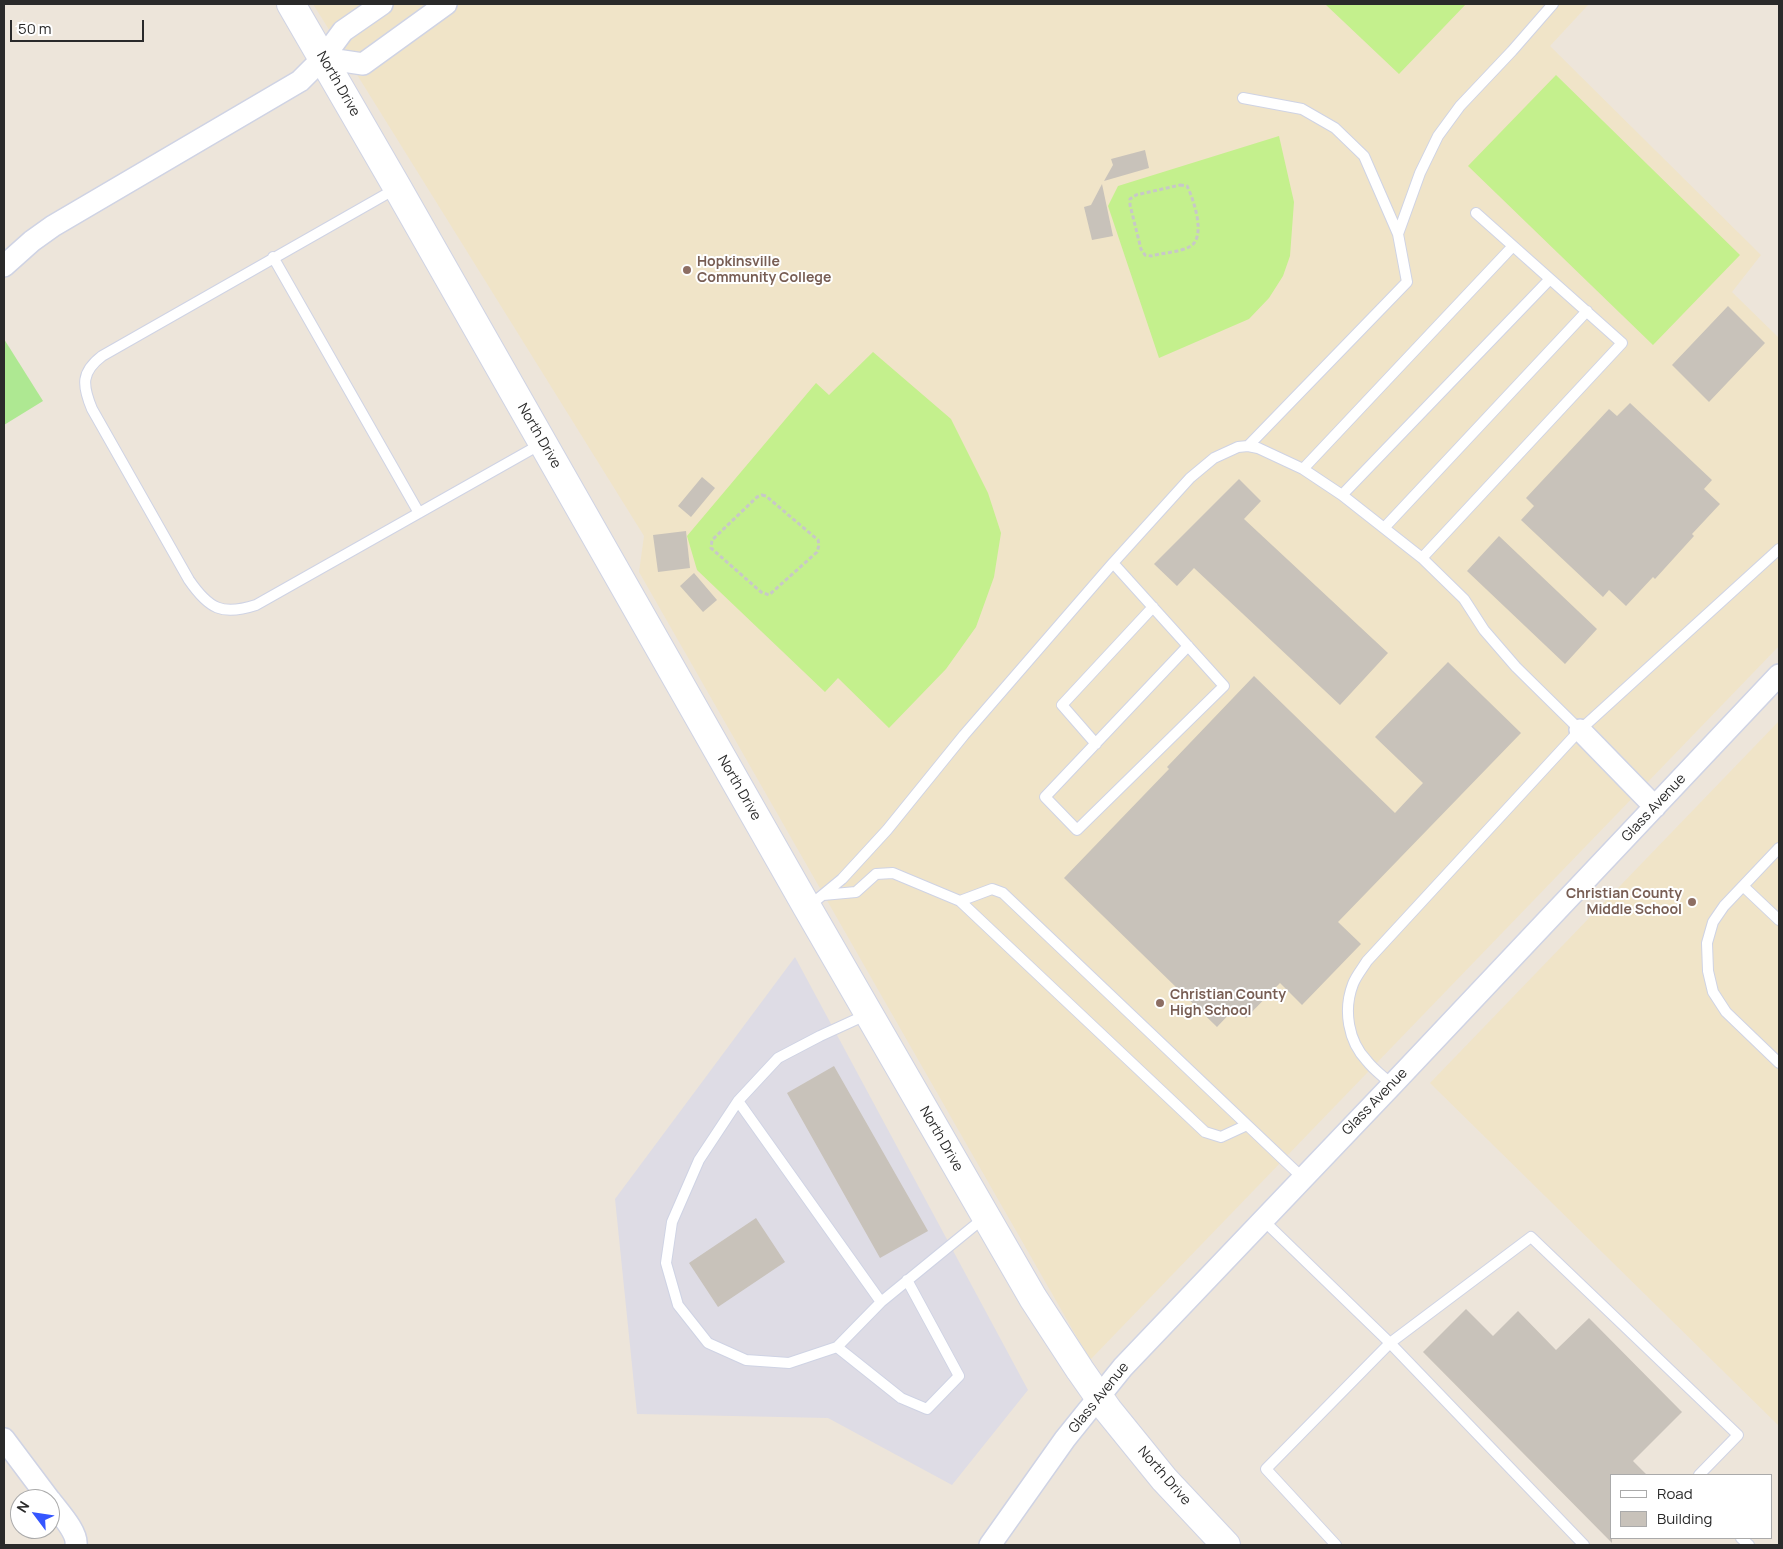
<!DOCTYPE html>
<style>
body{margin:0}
#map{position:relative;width:1783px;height:1549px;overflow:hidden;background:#ede5da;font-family:Manrope,sans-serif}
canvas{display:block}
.frame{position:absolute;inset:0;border:5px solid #2a2a2a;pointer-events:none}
.legend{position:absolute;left:1610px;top:1474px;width:162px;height:65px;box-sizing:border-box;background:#fff;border:1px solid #aaa;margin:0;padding:6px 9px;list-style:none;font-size:15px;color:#2a2a2a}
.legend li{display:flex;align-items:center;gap:10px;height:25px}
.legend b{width:25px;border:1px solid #aaa}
.north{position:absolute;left:10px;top:1489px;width:50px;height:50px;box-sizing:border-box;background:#fff;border:1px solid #aaa;border-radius:50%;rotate:301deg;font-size:14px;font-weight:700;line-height:20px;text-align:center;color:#2a2a2a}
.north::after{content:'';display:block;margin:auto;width:18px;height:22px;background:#3556ff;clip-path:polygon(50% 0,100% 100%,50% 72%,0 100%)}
.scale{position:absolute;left:10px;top:20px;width:134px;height:22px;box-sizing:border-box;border:2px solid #2a2a2a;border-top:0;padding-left:6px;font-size:15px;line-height:18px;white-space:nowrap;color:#2a2a2a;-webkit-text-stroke:4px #fff;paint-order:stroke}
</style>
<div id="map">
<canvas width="1783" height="1549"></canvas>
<div class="frame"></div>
<ul class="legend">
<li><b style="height:6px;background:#fff"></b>Road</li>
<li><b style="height:14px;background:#c8c2ba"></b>Building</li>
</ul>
<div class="north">N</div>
<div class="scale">50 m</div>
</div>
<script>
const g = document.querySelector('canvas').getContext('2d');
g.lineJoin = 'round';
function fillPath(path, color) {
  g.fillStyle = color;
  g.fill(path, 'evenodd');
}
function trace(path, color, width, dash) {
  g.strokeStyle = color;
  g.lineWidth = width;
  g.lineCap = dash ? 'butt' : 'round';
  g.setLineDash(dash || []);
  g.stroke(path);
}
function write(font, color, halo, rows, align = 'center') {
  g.font = font + ' Manrope,sans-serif';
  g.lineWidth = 4;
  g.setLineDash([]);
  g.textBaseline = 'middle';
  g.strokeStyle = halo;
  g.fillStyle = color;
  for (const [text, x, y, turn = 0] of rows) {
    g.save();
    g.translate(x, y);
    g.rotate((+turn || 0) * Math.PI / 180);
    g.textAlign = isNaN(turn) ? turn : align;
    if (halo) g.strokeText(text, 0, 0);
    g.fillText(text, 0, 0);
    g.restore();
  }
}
fillPath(new Path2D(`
 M795 957 1028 1390 952 1485 828 1418 637 1414 615 1199Z`), '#dedce5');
fillPath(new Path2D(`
 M313 4H1589L1550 46 1761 255 1732 292 1779 338V646L1090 1360 639 572 644 536Z
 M1779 721V1426L1430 1083Z`), '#f0e4c8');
fillPath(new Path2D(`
 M4 339 43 401 4 425Z`), '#aee892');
fillPath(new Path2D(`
 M1325 4H1466L1399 74Z
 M1556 75 1740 255 1653 345 1468 166Z
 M1279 136 1294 202 1290 256 1283 276 1269 298 1249 319 1159 358 1108 206 1118 186Z
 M873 352 951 419 988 493 1001 533 994 577 976 627 946 669 889 728 838 678 825 692 697 570 687 536 816 383 829 395Z`), '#c4f08d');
fillPath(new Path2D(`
 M1145 150 1149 168 1104 181 1113 165 1111 159Z
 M1102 184 1113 236 1092 240 1084 207 1091 205Z
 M1728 306 1765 343 1709 402 1672 365Z
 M1630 403 1712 480 1704 489 1720 504 1692 534 1694 536 1655 579 1653 577 1626 606 1609 590 1603 597 1521 520 1534 506 1526 498 1609 409 1617 416Z
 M702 477 715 488 691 517 678 506Z
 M1239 479 1261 501 1244 519 1388 653 1340 705 1194 568 1177 586 1154 564Z
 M686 531 690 568 658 572 653 535Z
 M1499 536 1597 629 1565 664 1467 571Z
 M694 573 717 600 703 612 680 586Z
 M1448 662 1521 733 1338 922 1361 944 1302 1005 1280 983 1246 1018 1235 1008 1217 1027 1064 878 1169 769 1167 767 1254 676 1395 813 1423 783 1375 737Z
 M834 1066 928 1231 880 1258 787 1093Z
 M756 1218 785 1262 718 1307 689 1263Z
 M1466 1309 1493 1336 1518 1311 1556 1350 1589 1318 1682 1412 1633 1461 1647 1475H1612V1543L1423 1352Z`), '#c8c2ba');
const lane = new Path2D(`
 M1243 98 1302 109 1335 128 1364 156 1398 234 1407 282 1248 446
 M397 188 102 356C81 372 82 385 92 409L189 580C209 609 222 616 256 605L541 444
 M1398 234 1420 173 1438 136 1460 106 1512 51 1553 4
 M273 257 419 513
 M1303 469 1513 246
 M1342 495 1550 279
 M1384 528 1587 311
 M1422 558 1622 343 1476 213
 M1113 563 1224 686 1077 830 1045 797 1188 646
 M1096 744 1062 705 1153 607
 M1779 848 1724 906 1713 922 1707 943 1708 971 1713 992 1726 1012 1779 1063
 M1743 886 1779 920
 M823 895 856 892 876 874 893 873 960 901 1205 1132 1221 1137 1247 1125
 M960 901 992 889 1003 893 1303 1178
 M808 907 842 879 887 830 964 735 1113 563 1190 478 1214 458 1238 447 1248 446 1258 448 1303 469 1342 495 1422 558 1464 599 1484 630 1516 667 1580 730
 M868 1014 820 1036 778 1058 738 1101 699 1160 672 1222 666 1263 678 1305 708 1343 746 1360 789 1363 837 1347 881 1302 985 1217
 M1392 1085C1384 1077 1374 1070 1367 1061 1348 1041 1343 1010 1353 984 1356 976 1362 969 1367 961L1580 730 1779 549
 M738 1101 881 1302
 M1263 1220 1390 1343 1584 1545
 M837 1347 901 1398 927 1409 959 1376 907 1280
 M1741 1538 1749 1545
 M1336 1545 1266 1469 1390 1343 1531 1237 1738 1435 1699 1475`);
const street = new Path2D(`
 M323 58 363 64 446 4
 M4 266 32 241 53 226 300 81 323 58 343 31 382 4
 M1580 730 1655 807
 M4 1439 49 1499
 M50 1500C58 1511 78 1532 76 1545
 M990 1545 1065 1439 1123 1367 1392 1085 1779 675`);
const secondary = new Path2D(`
 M291 4 397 187 807 907 1033 1298 1080 1370 1108 1410 1164 1479 1226 1545`);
trace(lane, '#cfd3e4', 12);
trace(street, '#cfd3e4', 24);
trace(secondary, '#cfd3e4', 30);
trace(new Path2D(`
 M1180 185 1187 186C1194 200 1207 239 1189 247 1180 252 1162 253 1151 256L1145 255 1141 249 1130 205V199L1136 195Z
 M762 495 766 496 818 540 819 545 817 552 769 595 761 592 711 548 712 540 757 497Z`), '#c8c8c8', 3, [4, 2.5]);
trace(lane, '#fff', 10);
trace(street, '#fff', 21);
trace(secondary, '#fff', 28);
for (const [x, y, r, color] of [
 [687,270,5,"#8d6e63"],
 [1692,902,5,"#8d6e63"],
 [1160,1003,5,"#8d6e63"]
]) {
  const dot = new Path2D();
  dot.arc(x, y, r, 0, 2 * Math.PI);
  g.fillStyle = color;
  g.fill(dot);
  trace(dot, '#fff', 2);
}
write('14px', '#2a2a2a', '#fff', [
 ["North Drive",338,84,60],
 ["North Drive",539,436,60],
 ["North Drive",739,788,60],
 ["Glass Avenue",1654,808,-47],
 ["Glass Avenue",1375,1102,-46],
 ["North Drive",941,1139,60],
 ["Glass Avenue",1099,1398,-51],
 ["North Drive",1164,1476,49]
]);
write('bold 14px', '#785e54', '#fff', [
 ["Hopkinsville",697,262],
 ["Community College",697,278],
 ["Christian County",1682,894,"right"],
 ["Middle School",1682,910,"right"],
 ["Christian County",1170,995],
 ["High School",1170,1011]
], 'left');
</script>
